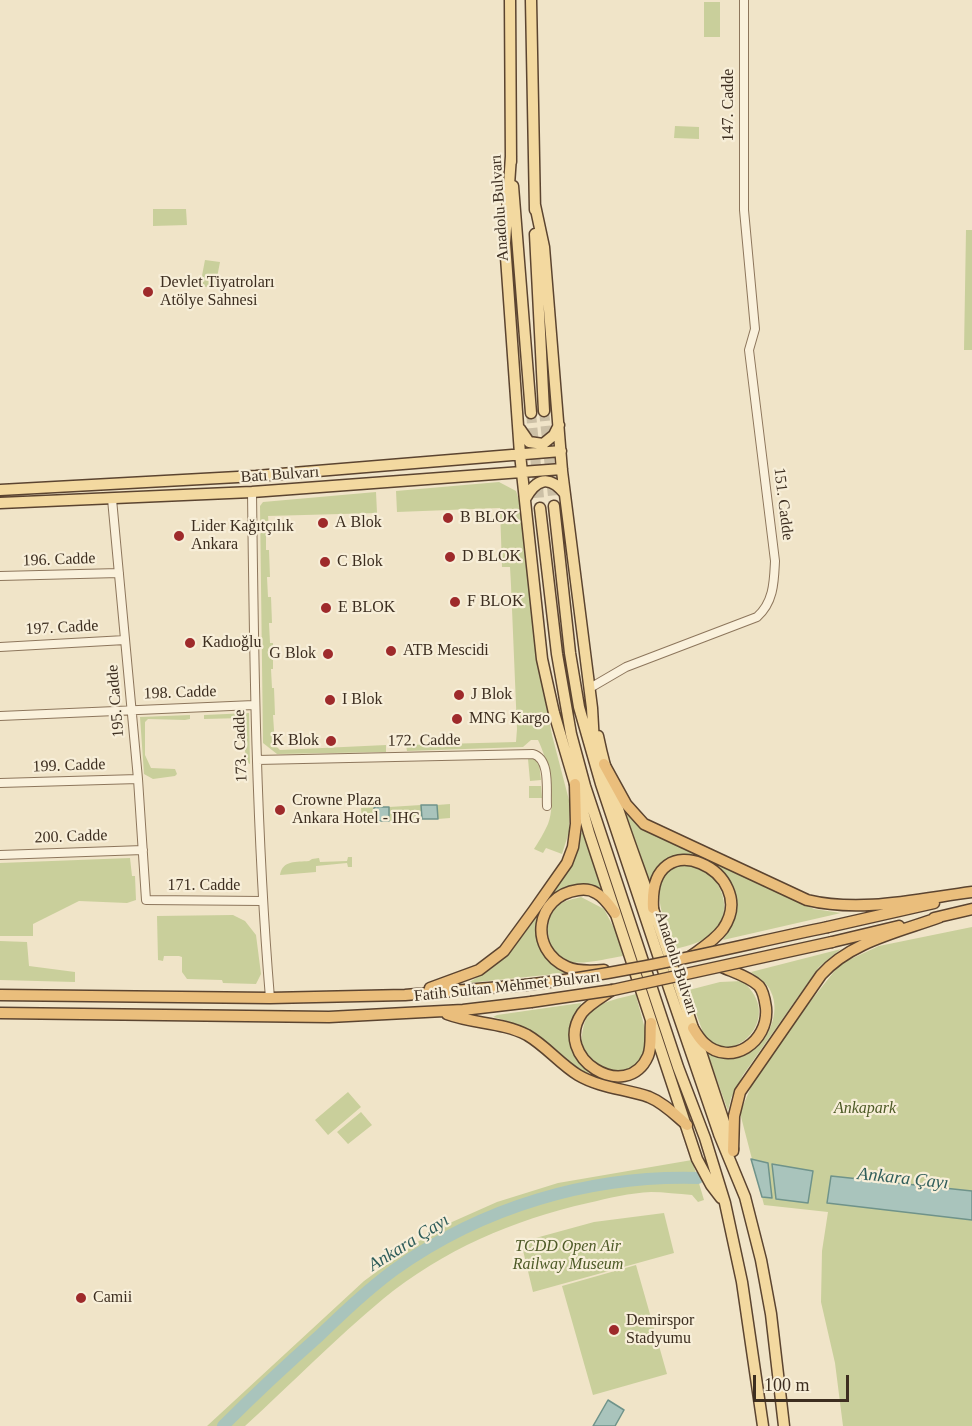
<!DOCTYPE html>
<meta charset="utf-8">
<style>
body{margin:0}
#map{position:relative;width:972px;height:1426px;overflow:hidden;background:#f0e4c8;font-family:"Times New Roman",serif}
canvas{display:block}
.scale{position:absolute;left:753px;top:1375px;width:96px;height:27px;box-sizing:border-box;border:3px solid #3d2e20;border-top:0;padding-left:8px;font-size:18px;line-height:21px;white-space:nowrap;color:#3d2e20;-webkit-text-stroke:4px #f7eed8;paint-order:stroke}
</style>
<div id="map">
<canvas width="972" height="1426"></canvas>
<div class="scale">100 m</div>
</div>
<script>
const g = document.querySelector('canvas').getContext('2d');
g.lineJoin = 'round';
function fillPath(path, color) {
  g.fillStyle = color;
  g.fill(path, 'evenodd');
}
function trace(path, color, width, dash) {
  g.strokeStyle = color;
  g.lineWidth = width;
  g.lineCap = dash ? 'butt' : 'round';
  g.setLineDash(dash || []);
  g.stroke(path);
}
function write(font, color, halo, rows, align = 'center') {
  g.font = font + ' "Times New Roman",serif';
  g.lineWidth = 4.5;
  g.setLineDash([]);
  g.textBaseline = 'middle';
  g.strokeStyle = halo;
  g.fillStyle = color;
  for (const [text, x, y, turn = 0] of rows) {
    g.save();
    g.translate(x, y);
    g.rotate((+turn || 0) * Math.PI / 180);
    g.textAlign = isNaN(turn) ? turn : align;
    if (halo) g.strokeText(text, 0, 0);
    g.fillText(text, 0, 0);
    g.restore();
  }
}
fillPath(new Path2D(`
 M704 2H720V37H704Z
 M675 126 699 127V139L674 138Z
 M153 209H186L187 225 153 226Z
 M966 230H972V350H964Z
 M205 260 220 262 215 288 200 286Z
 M499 482 516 491 519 500 542 685 552 735 570 804 569 832 562 854 546 848 543 853 534 849C539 841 544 833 548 824 557 802 548 760 538 740H531L523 747 407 751 406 745 516 742 517 729 511 585 510 567H502L500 508 397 512 396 491Z
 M376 492 377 513 268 516 269 530H266V550H269L270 577H267L268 597H271L272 623H269L270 643H273V669H271L272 688H274L275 715H273L275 745 280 750 386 745V752L277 754 263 743 260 506 263 502Z
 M249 713 250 764 248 763 242 739 245 721 243 718 204 719V715Z
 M190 715V719L185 720 148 719 145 722V755L151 768 175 769 177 774 175 776 153 779 144 774 140 717Z
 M528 759H536L539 763 541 780 530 781Z
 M541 786 542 798H529V786Z
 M618 799 640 825 694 854 814 909 841 913 723 940C751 898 724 883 694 857L653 876 648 888Z
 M450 804V818L438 819 437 805Z
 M421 805 422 819 389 821V807Z
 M374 807 375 821 362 822 361 808Z
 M586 832 607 894 567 888 540 918 550 960 565 973 468 983 491 969 508 954 527 930 552 889 574 860 581 833Z
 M348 857H352V867H348L347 863 316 866V872L280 875C282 860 297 862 309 861L312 859 319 858 320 862 347 861Z
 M130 858 132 876H135L136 900 127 903 79 901 33 924V936H0V863Z
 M679 865C686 866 695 866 702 869 724 882 733 913 713 933 703 942 688 946 675 949 666 924 643 879 679 865Z
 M581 897 604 909 617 934 623 956C609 958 580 966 567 961 546 953 541 919 559 905 565 900 574 899 581 897Z
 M233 915 245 921 256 935 261 974 256 984 223 983 222 980 187 979 182 972V957L179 956H164L163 961 158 960 157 916Z
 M972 927V1426H843L835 1363 821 1302 822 1251 828 1212 764 1205 740 1113 756 1075 806 1007 840 964 879 946Z
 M0 941 27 942 29 966 75 972V982L0 980Z
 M841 949 819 967 743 1075 731 1098 728 1111 707 1052C720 1056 735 1061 749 1053 768 1043 781 1012 771 992 768 983 758 978 751 972Z
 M742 981C787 1018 731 1068 707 1038 699 1028 694 1002 689 990L720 982Z
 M636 994C639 1011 649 1032 645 1049 638 1086 578 1073 582 1035 583 1028 585 1018 590 1013 600 1001 622 998 636 994Z
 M581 1003 571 1040 577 1058 592 1077C571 1065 557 1049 538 1036 525 1027 509 1021 493 1017L497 1015Z
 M348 1092 361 1107 328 1135 315 1120Z
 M361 1112 372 1125 348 1144 337 1132Z
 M692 1160 704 1200 698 1202 692 1195C678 1194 664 1192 651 1192 630 1193 609 1198 588 1203 513 1220 443 1250 383 1299 335 1339 291 1384 245 1426H207L364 1281 416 1243 443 1226 497 1202 558 1183Z
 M664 1213 674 1253 533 1292 521 1242 594 1222Z
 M636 1265 667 1374 593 1395 562 1286Z`), '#c9cf9b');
const water = new Path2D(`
 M421 805H437L438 819H422Z
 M374 807H389V821H375Z
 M751 1159 768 1163 772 1198 762 1197Z
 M772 1164 813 1171 808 1203 776 1199Z
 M831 1176 972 1191V1220L827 1203Z
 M608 1400 624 1410 615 1426H593Z`);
fillPath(water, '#a9c4bc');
trace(water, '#6f938a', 1.5);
trace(new Path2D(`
 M223 1426C254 1395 286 1365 319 1336 343 1313 367 1290 394 1270 482 1207 590 1175 698 1178`), '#a9c4bc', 12);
trace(new Path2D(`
 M544 411 554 506
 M531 413 540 508`), '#ccc0a6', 10, [10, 5]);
const tertiary = new Path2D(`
 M252 492C254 661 256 830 270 998
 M112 499 138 779 146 900 262 901
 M0 576 119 573
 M0 647 125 640
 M590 688 626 667 757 617C774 602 774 581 775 561L749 350 755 329 744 210V0
 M0 716 254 705
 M257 760 533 754C551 759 546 791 547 806
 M0 783 138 779
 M0 855 143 850`);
const primary = new Path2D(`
 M510 0 511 162
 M531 0 535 210
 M511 156 505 243 520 454 542 659 554 713 575 784
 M513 186 531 413
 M535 205 544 247 562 471 592 708 594 744
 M535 234 544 411
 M520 429 529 442 543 444 554 435 559 425
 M0 490 256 476 561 451
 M525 499C536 479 549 474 565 494
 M0 503 252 492 562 469
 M554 506 570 653 579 707 601 784 670 991 719 1134 745 1197 761 1260 771 1314 784 1426
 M540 508 557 654 571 734 585 786 678 1067 705 1138 725 1203 742 1282 763 1426
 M598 736C610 795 633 850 652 906 680 987 706 1068 733 1149
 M576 786 589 833 697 1159 711 1185 721 1198`);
const trunk = new Path2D(`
 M604 764 626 804 644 824 807 900C861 913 918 899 972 892
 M653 908C648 818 762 872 723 929 715 940 702 948 691 956
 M934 918 972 909
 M828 927 934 903
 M832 942 899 926
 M604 970C592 971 578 972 567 967 528 950 535 896 578 890 585 889 590 889 596 893 604 897 610 906 615 913
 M430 988 479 970 504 951 534 910 567 863 573 847 576 824 575 784
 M612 990C602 997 589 1004 582 1013 551 1058 627 1104 648 1056 652 1047 650 1033 651 1023
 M0 995 270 998 405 995 525 985
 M0 1013 329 1017 463 1010 531 1002
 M447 1014C473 1024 502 1022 527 1035 546 1046 560 1064 578 1075 600 1088 626 1089 649 1097 664 1103 675 1115 687 1125
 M693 1028C696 1033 700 1039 704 1043 731 1068 769 1042 766 1008 765 1001 764 992 759 986 750 977 733 972 722 967
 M733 1151 734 1116 740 1092 821 975C850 942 899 932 940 917`);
trace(tertiary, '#8d765c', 10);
trace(primary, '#5b4430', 13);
trace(trunk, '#5b4430', 13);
trace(tertiary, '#faf1dc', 8);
trace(primary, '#f3d9a0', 10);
trace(trunk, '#eabe7c', 10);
const trunkBridge = new Path2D(`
 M525 985C627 974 727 948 828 927
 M531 1002 613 990 832 942`);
trace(trunkBridge, '#5b4430', 13, []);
trace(trunkBridge, '#eabe7c', 10);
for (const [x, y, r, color] of [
 [148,292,6,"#9e2a2b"],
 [448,518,6,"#9e2a2b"],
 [323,523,6,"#9e2a2b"],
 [179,536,6,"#9e2a2b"],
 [450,557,6,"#9e2a2b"],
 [325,562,6,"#9e2a2b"],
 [455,602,6,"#9e2a2b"],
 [326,608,6,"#9e2a2b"],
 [190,643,6,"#9e2a2b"],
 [391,651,6,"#9e2a2b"],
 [328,654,6,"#9e2a2b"],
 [459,695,6,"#9e2a2b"],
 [330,700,6,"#9e2a2b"],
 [457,719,6,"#9e2a2b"],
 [331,741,6,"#9e2a2b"],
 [280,810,6,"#9e2a2b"],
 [81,1298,6,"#9e2a2b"],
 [614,1330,6,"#9e2a2b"]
]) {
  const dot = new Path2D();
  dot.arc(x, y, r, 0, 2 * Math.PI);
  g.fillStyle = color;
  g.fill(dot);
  trace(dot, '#f7eed8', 2);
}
write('16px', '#3d2e20', '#f7eed8', [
 ["147. Cadde",729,105,-90],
 ["Anadolu Bulvarı",500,208,-94],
 ["Batı Bulvarı",280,475,-4],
 ["151. Cadde",783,504,83],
 ["196. Cadde",59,560,-2],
 ["197. Cadde",62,628,-3],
 ["198. Cadde",180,693,-2],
 ["195. Cadde",116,701,-95],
 ["172. Cadde",424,741,-1],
 ["173. Cadde",241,746,-92],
 ["199. Cadde",69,766,-2],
 ["200. Cadde",71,837,-2],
 ["171. Cadde",204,886],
 ["Anadolu Bulvarı",676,963,72],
 ["Fatih Sultan Mehmet Bulvarı",507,987,-6]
]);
write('16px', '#3d2e20', '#f7eed8', [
 ["Devlet Tiyatroları",160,283],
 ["Atölye Sahnesi",160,301],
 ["B BLOK",460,518],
 ["A Blok",335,523],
 ["Lider Kağıtçılık",191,527],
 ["Ankara",191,545],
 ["D BLOK",462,557],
 ["C Blok",337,562],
 ["F BLOK",467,602],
 ["E BLOK",338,608],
 ["Kadıoğlu",202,643],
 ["ATB Mescidi",403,651],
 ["G Blok",316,654,"right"],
 ["J Blok",471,695],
 ["I Blok",342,700],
 ["MNG Kargo",469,719],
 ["K Blok",319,741,"right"],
 ["Crowne Plaza",292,801],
 ["Ankara Hotel - IHG",292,819],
 ["Camii",93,1298],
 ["Demirspor",626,1321],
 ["Stadyumu",626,1339]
], 'left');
write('italic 16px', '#4d5a26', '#f7eed8', [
 ["Ankapark",865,1109],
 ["TCDD Open Air",568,1247],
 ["Railway Museum",568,1265]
]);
write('italic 18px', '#2f5d5a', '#f7eed8', [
 ["Ankara Çayı",903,1179,6],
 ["Ankara Çayı",409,1243,-32]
]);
</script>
